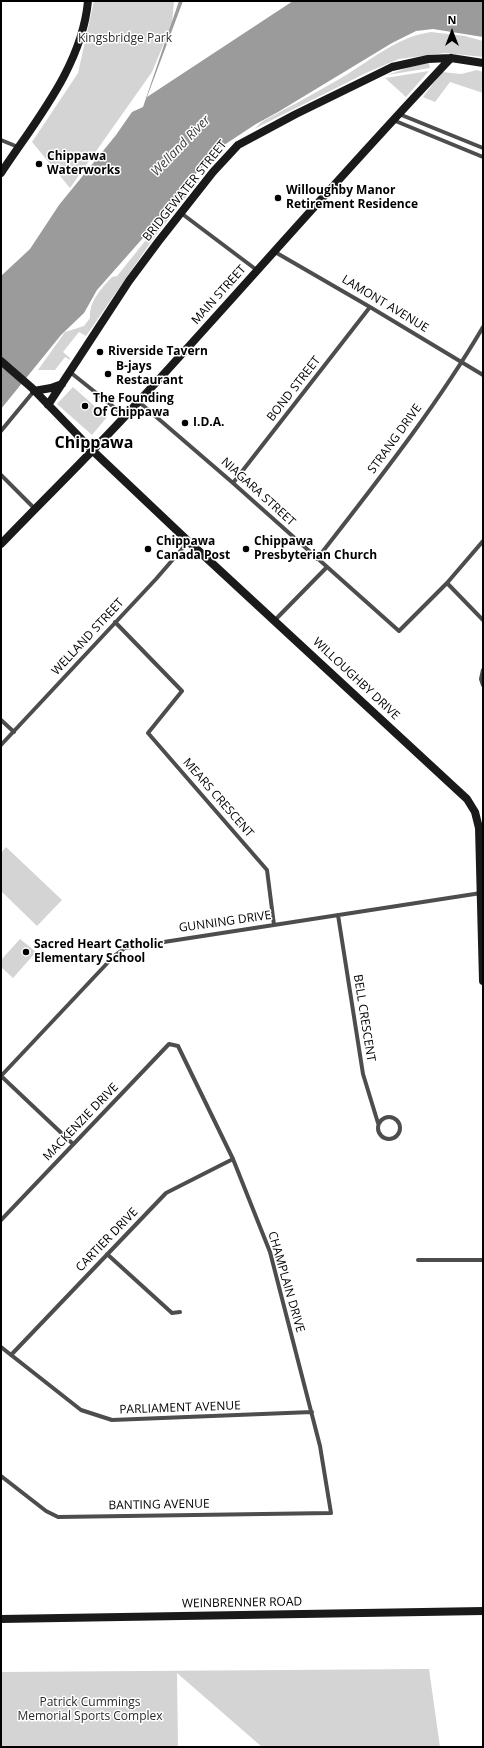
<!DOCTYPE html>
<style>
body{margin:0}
#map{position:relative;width:484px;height:1748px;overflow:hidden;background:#fff;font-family:"Open Sans",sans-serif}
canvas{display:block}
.frame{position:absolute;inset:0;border:2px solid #000;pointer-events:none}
.north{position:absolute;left:432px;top:12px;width:40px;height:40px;-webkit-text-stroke:3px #fff;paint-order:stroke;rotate:0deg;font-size:11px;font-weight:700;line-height:16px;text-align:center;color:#000}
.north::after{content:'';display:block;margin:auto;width:14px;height:18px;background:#000;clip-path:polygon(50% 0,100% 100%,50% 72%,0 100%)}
</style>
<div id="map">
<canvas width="484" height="1748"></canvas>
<div class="frame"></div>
<div class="north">N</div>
</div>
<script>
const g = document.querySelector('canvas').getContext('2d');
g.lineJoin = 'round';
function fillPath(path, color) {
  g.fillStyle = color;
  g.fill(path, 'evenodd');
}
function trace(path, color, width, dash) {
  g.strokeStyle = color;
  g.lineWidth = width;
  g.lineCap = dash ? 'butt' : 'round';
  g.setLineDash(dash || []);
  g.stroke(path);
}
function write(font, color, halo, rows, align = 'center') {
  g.font = font + ' "Open Sans",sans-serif';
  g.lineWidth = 3;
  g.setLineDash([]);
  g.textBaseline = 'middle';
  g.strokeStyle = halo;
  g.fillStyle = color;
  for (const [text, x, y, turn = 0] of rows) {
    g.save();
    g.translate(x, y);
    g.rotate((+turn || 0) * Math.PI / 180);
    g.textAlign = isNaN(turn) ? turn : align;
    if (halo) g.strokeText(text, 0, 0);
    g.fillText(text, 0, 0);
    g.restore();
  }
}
fillPath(new Path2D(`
 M94 1H174L172 24 152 72 70 188 32 142 78 73Z
 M431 32 465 36 483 41V57L445 53 399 59 368 72 254 129 263 121C287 108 312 95 336 81 368 63 395 37 431 32Z
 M429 63 430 68 387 75 410 67Z
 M477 70 483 72V93L450 82 435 102 423 97 442 72 461 74Z
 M429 71 406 97 385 78Z
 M188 188 191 190 153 239 86 336 79 332 63 352 70 358V360L65 357 55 370H38L65 332 84 326 90 318C89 301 101 289 112 277L117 276Z
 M73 387 107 417 92 435 57 404Z
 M6 847 62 900 37 926 1 891V853Z
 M20 939 36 952 13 978 1 967V960Z
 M429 1669 440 1747H262L177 1673 178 1747H1V1672Z`), '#d4d4d4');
fillPath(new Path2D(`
 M179 1H183L147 97 293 1H483V37L433 29 416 31 392 43 278 112 256 124 221 147 192 178 165 213 97 290 84 313 61 335 1 409V276L30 249 59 205 116 135 132 112 143 107Z`), '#9b9b9b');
trace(new Path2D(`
 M399 114 483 148
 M393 120 483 157
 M1 140 18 147
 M181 213 258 271
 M275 252 370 307 483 375
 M70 372 125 416
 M139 402 233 483 399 631 447 583 483 541
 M1 431 34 391
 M1 475 35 509
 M233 483 370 307
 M317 559C375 484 435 409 483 327
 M447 583 483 620
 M275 620 327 567
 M115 622 182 691 148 733 267 870 274 925
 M483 670 481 679 483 685
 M1 720 14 732
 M1 745 156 579 188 542
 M338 915 363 1074 378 1123
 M1 1076 114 956 125 948 481 893
 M1 1076 73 1144
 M378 1128a11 11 0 1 1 22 0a11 11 0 1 1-22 0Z
 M1 1220 169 1044 178 1046 233 1159 270 1252 320 1446 331 1513 58 1517 46 1511 1 1476
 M107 1254 172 1313 180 1312
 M418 1260H483
 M1 1347 81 1410 112 1420 312 1412
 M11 1355 166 1193 233 1159`), '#4d4d4d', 4);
trace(new Path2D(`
 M1 173C36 120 82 66 88 1
 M1 361 32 388 93 451 188 541 467 799 475 812 479 828 483 981
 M34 391 51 388 62 384
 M48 405 129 281 158 242 213 172 238 145 296 114 392 67 428 59 451 58 483 63
 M1 544C47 496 95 450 140 400 244 287 345 170 451 58
 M1 1619 483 1611`), '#1a1a1a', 8);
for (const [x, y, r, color] of [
 [39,164,4,"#000"],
 [278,198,4,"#000"],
 [100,352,4,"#000"],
 [108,374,4,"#000"],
 [85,406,4,"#000"],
 [185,423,4,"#000"],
 [148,549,4,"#000"],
 [246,549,4,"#000"],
 [26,952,4,"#000"]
]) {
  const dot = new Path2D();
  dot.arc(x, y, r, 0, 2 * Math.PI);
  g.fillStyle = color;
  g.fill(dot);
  trace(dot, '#fff', 1.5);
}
write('12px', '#2b2b2b', '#fff', [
 ["Kingsbridge Park",125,39],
 ["Patrick Cummings",90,1703],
 ["Memorial Sports Complex",90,1717]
]);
write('bold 12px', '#000', '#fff', [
 ["Chippawa",47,157],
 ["Waterworks",47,171],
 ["Willoughby Manor",286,191],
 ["Retirement Residence",286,205],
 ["Riverside Tavern",108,352],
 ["B-jays",116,367],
 ["Restaurant",116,381],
 ["The Founding",93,399],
 ["Of Chippawa",93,413],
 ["I.D.A.",193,423],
 ["Chippawa",156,542],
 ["Canada Post",156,556],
 ["Chippawa",254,542],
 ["Presbyterian Church",254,556],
 ["Sacred Heart Catholic",34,945],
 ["Elementary School",34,959]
], 'left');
write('12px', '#000', '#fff', [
 ["BRIDGEWATER STREET",185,191,-51],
 ["MAIN STREET",219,295,-48],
 ["LAMONT AVENUE",385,304,31],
 ["BOND STREET",294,389,-52],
 ["STRANG DRIVE",395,439,-54],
 ["NIAGARA STREET",258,492,42],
 ["WELLAND STREET",88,637,-47],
 ["WILLOUGHBY DRIVE",356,679,43],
 ["MEARS CRESCENT",218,798,49],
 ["GUNNING DRIVE",225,922,-8],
 ["BELL CRESCENT",364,1018,81],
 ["MACKENZIE DRIVE",81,1122,-46],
 ["CARTIER DRIVE",107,1240,-46],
 ["CHAMPLAIN DRIVE",286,1282,74],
 ["PARLIAMENT AVENUE",180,1408,-2],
 ["BANTING AVENUE",159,1505,-1],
 ["WEINBRENNER ROAD",242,1603,-1]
]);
write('italic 13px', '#3c3c3c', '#fff', [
 ["Welland River",181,146,-46]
]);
write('bold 16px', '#000', '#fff', [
 ["Chippawa",94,443]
]);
</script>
